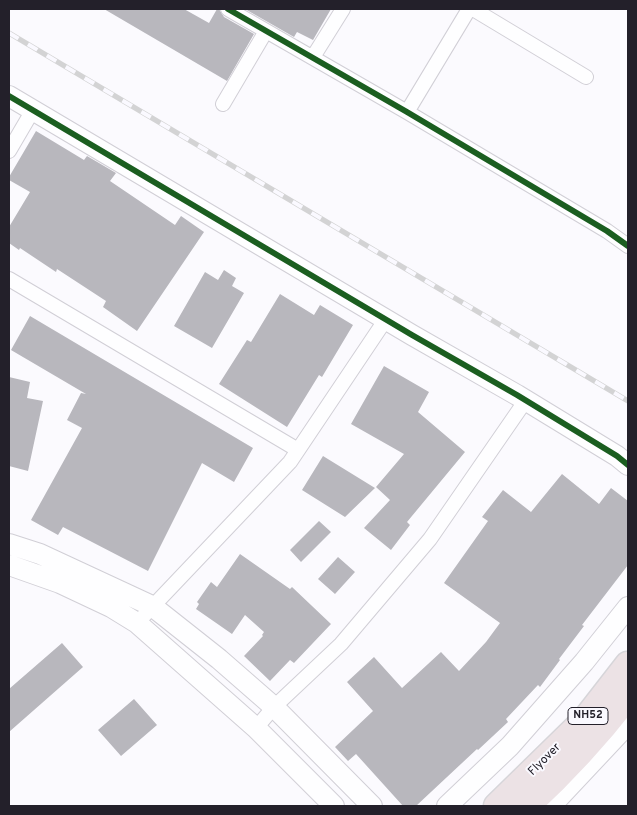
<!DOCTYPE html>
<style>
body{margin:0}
#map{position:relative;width:637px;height:815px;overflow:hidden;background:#fbfafe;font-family:Overpass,sans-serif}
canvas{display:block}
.frame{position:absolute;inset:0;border:10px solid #23202a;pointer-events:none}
</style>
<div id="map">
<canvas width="637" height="815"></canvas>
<div class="frame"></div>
</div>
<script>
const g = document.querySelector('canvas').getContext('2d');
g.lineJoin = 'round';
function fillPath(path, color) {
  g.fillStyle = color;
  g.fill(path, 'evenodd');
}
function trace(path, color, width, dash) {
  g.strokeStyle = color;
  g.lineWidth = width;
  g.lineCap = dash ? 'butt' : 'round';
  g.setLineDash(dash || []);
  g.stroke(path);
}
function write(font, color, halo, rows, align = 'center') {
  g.font = font + ' Overpass,sans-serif';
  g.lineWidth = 4;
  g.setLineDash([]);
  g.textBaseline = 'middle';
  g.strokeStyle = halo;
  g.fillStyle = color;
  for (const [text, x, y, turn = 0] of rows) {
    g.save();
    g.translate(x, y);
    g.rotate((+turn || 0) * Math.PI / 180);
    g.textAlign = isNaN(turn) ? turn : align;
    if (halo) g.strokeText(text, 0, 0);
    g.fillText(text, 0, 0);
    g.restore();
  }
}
fillPath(new Path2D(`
 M104 9H184L209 23 217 9H219L224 17 254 34 227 81Z
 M245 9H331L313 40 297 32 294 37Z
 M36 131 84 160 87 156 116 173 110 181 175 225 181 216 204 232 137 331 103 307 106 301 57 269 56 272 20 248 19 250 9 243V227L30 192 9 180V177Z
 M224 270 236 278 232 286 244 293 212 348 174 326 205 272 218 280Z
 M280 294 314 315 320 305 353 325 322 377 319 375 287 427 219 384 247 340 251 342Z
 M30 316 253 448 234 482 202 463 148 571 63 527 58 535 31 520 82 428 67 420 81 393 86 394 11 350Z
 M384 366 429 392 418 412 465 452 407 522 410 525 391 550 364 528 390 500 376 487 404 454 351 424Z
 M9 377 30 382 27 398 43 401 28 471 9 466Z
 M323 456 375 488 345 517 302 490Z
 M562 474 599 504 611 488 628 501V565L582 625 584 626 559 659 560 660 540 687 538 685 506 719 508 722 478 750 477 749 416 806H403L356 754 348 761 335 747 373 711 347 682 374 657 402 688 441 652 459 671 486 642 500 623 444 583 488 521 482 517 503 490 531 512Z
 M319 521 331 532 301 562 290 550Z
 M240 554 290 589 292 587 331 624 294 663 290 660 270 681 244 656 263 636 262 635 264 632 245 615 232 634 196 609 199 604 197 602 211 582 217 587Z
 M338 557 355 572 335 594 318 579Z
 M62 643 83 667 9 732V689Z
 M134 699 157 725 121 756 98 730Z`), '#b8b7bd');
const street = new Path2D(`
 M228 9 407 112 607 231 628 246
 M473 9 586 77
 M313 57 343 9
 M223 104 266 31
 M407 112 469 9
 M9 151 33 110
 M9 279 298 450
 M137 623 290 462 386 319
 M256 728 274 707 341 644 430 539 526 400`);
const secondary = new Path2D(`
 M9 96 412 335 517 395 617 456 628 465
 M9 544 40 554 152 606 219 659 274 707 372 806
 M9 565 60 583 111 607 137 623 256 728 334 806
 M447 806 510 746 584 662 628 607
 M551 806 628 724`);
const highway = new Path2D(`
 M497 806 586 719 628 665
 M527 806C564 772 597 736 628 696`);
trace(street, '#d1cfd6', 16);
trace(secondary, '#d1cfd6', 22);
trace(highway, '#d6d5d9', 29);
trace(street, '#fefeff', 14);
trace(secondary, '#fefeff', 20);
trace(highway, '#ece2e5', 26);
const rail = new Path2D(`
 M9 33 628 401`);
trace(rail, '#d3d3d4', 5.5);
trace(rail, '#faf9ff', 4, [11]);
trace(new Path2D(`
 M228 9 407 112 607 231 628 246
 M9 96 412 335 517 395 617 456 628 465`), '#1b5e20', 6);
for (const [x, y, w] of [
 [588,716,40]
]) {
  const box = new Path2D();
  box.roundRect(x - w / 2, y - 8.5, w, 17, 4);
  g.fillStyle = '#faf9ff';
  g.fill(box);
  trace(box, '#23202a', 1);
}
write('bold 11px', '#23202a', null, [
 ["NH52",588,716]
]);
write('12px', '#23202a', '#faf9ff', [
 ["Flyover",545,760,-45]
]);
</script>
